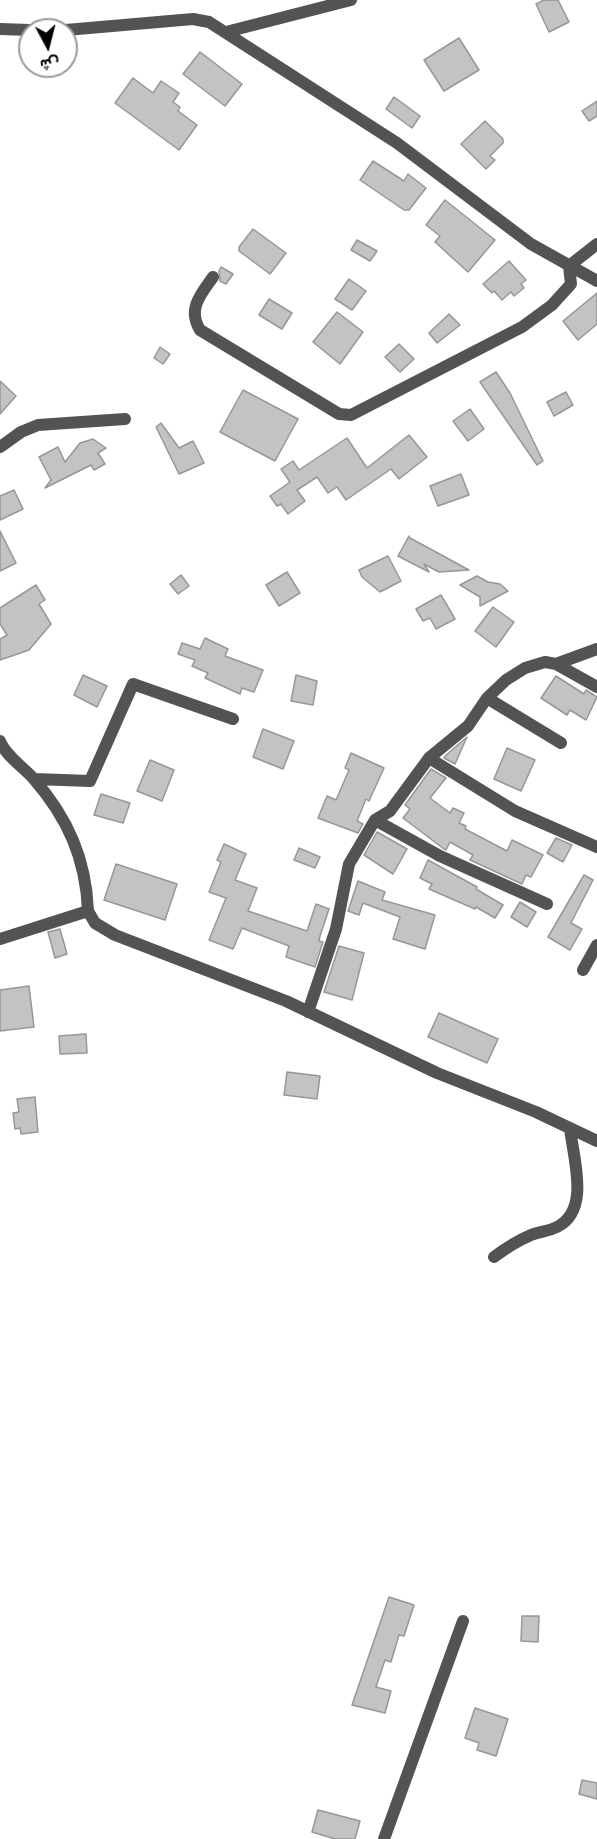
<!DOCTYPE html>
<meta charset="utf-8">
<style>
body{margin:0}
#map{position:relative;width:597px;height:1839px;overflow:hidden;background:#fff;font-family:Roboto,Vazirmatn,sans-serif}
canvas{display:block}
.north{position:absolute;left:18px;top:18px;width:60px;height:60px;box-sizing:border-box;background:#fff;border:2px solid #999;border-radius:50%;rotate:173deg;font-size:16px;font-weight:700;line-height:24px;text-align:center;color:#000}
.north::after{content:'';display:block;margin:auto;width:21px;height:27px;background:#000;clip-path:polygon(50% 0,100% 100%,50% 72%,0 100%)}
</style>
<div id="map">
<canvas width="597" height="1839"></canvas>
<div class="north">ش</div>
</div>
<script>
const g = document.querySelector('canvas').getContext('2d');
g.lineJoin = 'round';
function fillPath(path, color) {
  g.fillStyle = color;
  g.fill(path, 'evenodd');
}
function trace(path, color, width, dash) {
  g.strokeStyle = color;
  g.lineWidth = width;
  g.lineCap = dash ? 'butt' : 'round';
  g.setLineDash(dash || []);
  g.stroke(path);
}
const building = new Path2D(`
 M544 0H558L569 22 549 32 536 4Z
 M459 38 479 70 444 91 424 60Z
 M200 52 242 84 225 106 183 74Z
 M133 78 153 93 161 81 179 93 173 102 180 107 178 111 197 125 179 150 115 103Z
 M394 97 420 116 412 128 386 109Z
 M597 101V116L589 121 582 111Z
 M485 121 503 139V143L490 156 495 160 486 169 461 144Z
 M373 161 404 181 408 174 426 188 409 210H404L360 180Z
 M445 200 495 240 468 272 435 242 440 236 426 225Z
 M253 229 286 253 270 274 239 251V247Z
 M357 240 377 251 370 261 351 250Z
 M509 261 526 280 521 284 524 288 514 296 511 292 502 300 494 291 492 293 483 284Z
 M221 267 233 274 226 284 220 281 219 271Z
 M349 279 366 291 352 310 335 299Z
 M597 293V324L578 340 563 321Z
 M269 299 292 313 282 329 259 315Z
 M337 312 363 332 340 364 313 342Z
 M449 314 460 325 437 343 429 333Z
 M399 344 414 359 400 372 385 357Z
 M160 347 170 354 163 364 154 358Z
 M496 372 510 393 543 461 537 465 480 382Z
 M0 381 16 396 0 414Z
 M243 390 298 419 275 461 220 432Z
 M566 392 573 405 554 416 547 402Z
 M470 409 484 429 468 441 453 421Z
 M161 423 179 448 193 441 204 463 179 474 156 427Z
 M409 435 427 457 399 479 391 469 346 500 337 487 328 493 317 477 297 490 305 501 288 514 281 504 277 506 270 496 290 482 281 469 293 461 299 470 347 438 367 468Z
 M93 439 106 448 98 453 105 464 94 470 91 465 45 488 51 480 39 457 58 447 65 462 80 443Z
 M461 474 469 495 438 506 430 486Z
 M14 490 23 509 0 520V496Z
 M0 531 16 563 0 571Z
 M409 536 410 538 469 570 439 572 424 564 429 572 398 556Z
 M388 556 401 581 380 592 362 577 359 570Z
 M287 572 300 593 279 606 266 585Z
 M181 575 189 586 178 594 170 584Z
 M477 576 488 582 500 584 508 591 480 606V597L460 585Z
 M36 585 45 600 39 604 51 624 29 650 0 660V639L7 635 0 624V608Z
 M441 595 455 619 436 629 430 618 423 621 416 609Z
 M493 607 514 622 496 647 475 631Z
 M205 638 228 649 225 656 263 670 254 692 242 688 240 694 205 678 208 673 192 666 195 660 178 654 182 643 200 649Z
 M83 675 107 686 97 707 74 695Z
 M296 675 317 681 313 705 291 701Z
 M556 676 584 694 586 690 597 697 586 720 570 710 567 715 541 698Z
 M263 729 294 741 283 769 253 757Z
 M467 737 455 764 444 758 446 755Z
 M507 748 535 760 521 791 494 779Z
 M351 753 384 768 369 801 366 799 357 821 363 824 358 833 318 818 327 796 336 800 349 770 345 768Z
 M150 760 174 770 162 801 137 791Z
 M431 769 446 778 430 798 450 813 453 808 464 813 459 823 466 826 465 829 507 851 512 840 543 855 531 877 526 875 522 884 470 860 473 855 450 842 446 850 444 849 403 818 410 809 405 805Z
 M101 794 130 803 123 823 94 815Z
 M377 832 407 849 393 874 364 855Z
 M556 838 572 845 563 862 547 853Z
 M224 844 246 854 235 880 257 888 248 911 307 931 316 904 329 909 320 936 319 941 323 942 315 967 286 957 289 946 242 928 233 949 209 940 226 898 209 892 221 862 217 860Z
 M299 848 320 857 315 868 294 860Z
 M428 860 477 887 476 889 503 905 495 918 476 907 475 909 429 889 432 884 420 878Z
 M116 864 177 884 165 920 104 900Z
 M584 875 593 880 571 923 582 929 570 950 548 937Z
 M358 881 385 892 382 900 435 915 425 949 393 939 400 917 363 903 359 915 348 911Z
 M520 902 536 912 527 927 511 917Z
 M60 929 67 954 55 958 48 932Z
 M339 946 364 953 352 1000 324 992Z
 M29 986 34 1027 0 1031V990Z
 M439 1013 498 1039 487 1063 428 1037Z
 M86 1034 87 1053 60 1054 59 1036Z
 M287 1072 320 1076 317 1099 284 1095Z
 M35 1097 38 1132 21 1134 20 1128 15 1129 13 1113 19 1112 17 1099Z
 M389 1597 414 1605 404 1636 399 1635 391 1662 385 1660 376 1687 391 1691 385 1713 352 1705Z
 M522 1616H539L538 1642 521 1641Z
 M475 1708 508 1719 496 1756 477 1750 479 1743 465 1738Z
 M582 1780 597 1783V1799L579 1794Z
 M318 1810 360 1821 355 1839H335L312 1832Z`);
fillPath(building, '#c3c3c3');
trace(building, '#979797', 1.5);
trace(new Path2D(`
 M0 29 30 30
 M66 30 193 19 209 22 397 143 531 244 597 281
 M226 32 351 0
 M569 266 597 244
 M213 277C201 294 187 309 200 330L339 414 351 415 522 327 552 305 571 284 569 266
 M0 447 21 432 38 425 125 419
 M556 664 597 687
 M487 698 561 743
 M0 741C5 755 23 767 33 778 68 818 86 859 88 911
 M429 758 515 811 597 847
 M34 779 90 781 133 684 233 719
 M375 820 440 856 547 904
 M0 939 88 911 95 923 115 935 286 1001 437 1073 536 1112 597 1141
 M583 970 597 945
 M308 1012 336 929 349 864 375 820 390 811 429 758 468 726 487 698 506 680 525 668 545 662 556 664 597 649
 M494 1257C506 1248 517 1241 531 1235 539 1232 549 1231 557 1227 591 1210 573 1158 570 1128
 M384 1839 463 1621`), '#535353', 12);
</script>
